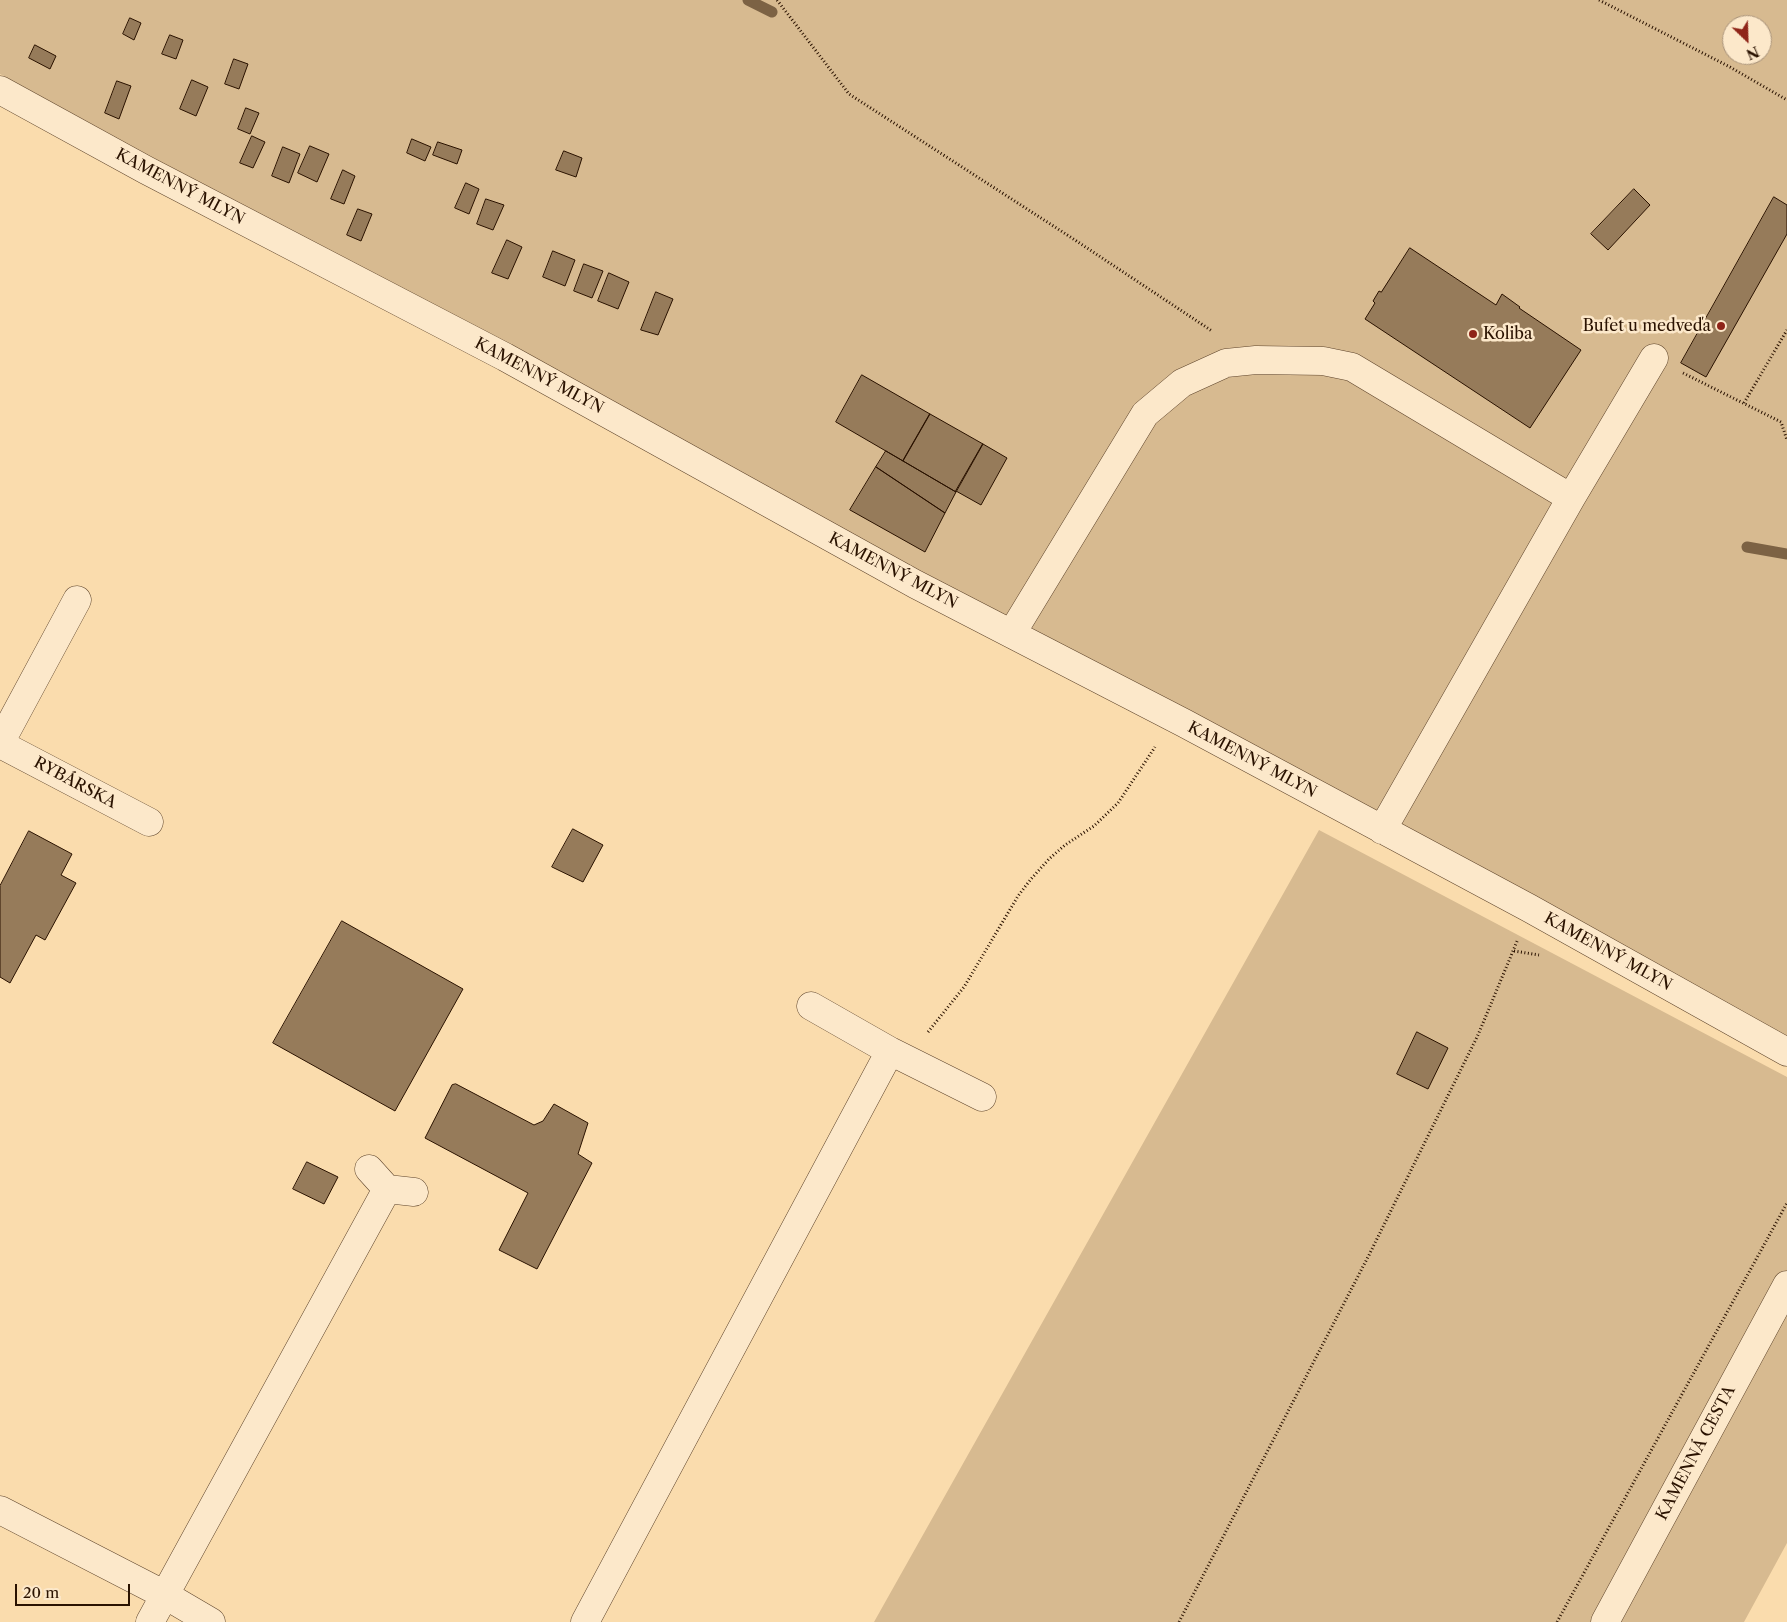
<!DOCTYPE html>
<meta charset="utf-8">
<style>
body{margin:0}
#map{position:relative;width:1787px;height:1622px;overflow:hidden;background:#fadcad;font-family:"Libre Caslon Text",serif}
canvas{display:block}
.north{position:absolute;left:1722px;top:15px;width:50px;height:50px;box-sizing:border-box;background:#fce8ca;border:1px solid #a89279;border-radius:50%;rotate:156deg;font-size:14px;font-weight:700;line-height:20px;text-align:center;color:#2a1200}
.north::after{content:'';display:block;margin:auto;width:18px;height:22px;background:#8f2418;clip-path:polygon(50% 0,100% 100%,50% 72%,0 100%)}
.scale{position:absolute;left:15px;top:1584px;width:115px;height:22px;box-sizing:border-box;border:2px solid #2a1200;border-top:0;padding-left:6px;font-size:15px;line-height:18px;white-space:nowrap;color:#2a1200;-webkit-text-stroke:4px #fce8ca;paint-order:stroke}
</style>
<div id="map">
<canvas width="1787" height="1622"></canvas>
<div class="north">N</div>
<div class="scale">20 m</div>
</div>
<script>
const g = document.querySelector('canvas').getContext('2d');
g.lineJoin = 'round';
function fillPath(path, color) {
  g.fillStyle = color;
  g.fill(path, 'evenodd');
}
function trace(path, color, width, dash) {
  g.strokeStyle = color;
  g.lineWidth = width;
  g.lineCap = dash ? 'butt' : 'round';
  g.setLineDash(dash || []);
  g.stroke(path);
}
function write(font, color, halo, rows, align = 'center') {
  g.font = font + ' "Libre Caslon Text",serif';
  g.lineWidth = 5;
  g.setLineDash([]);
  g.textBaseline = 'middle';
  g.strokeStyle = halo;
  g.fillStyle = color;
  for (const [text, x, y, turn = 0] of rows) {
    g.save();
    g.translate(x, y);
    g.rotate((+turn || 0) * Math.PI / 180);
    g.textAlign = isNaN(turn) ? turn : align;
    if (halo) g.strokeText(text, 0, 0);
    g.fillText(text, 0, 0);
    g.restore();
  }
}
fillPath(new Path2D(`
 M0 0H1787V1037L1005 620 0 74ZM1732 25H1762V55H1732Z
 M1319 830 1787 1077V1543L1744 1622H874Z`), '#d7ba90');
trace(new Path2D(`
 M748 0 772 12
 M1747 547 1787 554`), '#7c6244', 11);
const building = new Path2D(`
 M130 18 141 23 134 40 123 34Z
 M170 35 183 40 176 59 162 54Z
 M35 45 56 56 50 69 29 58Z
 M234 59 248 64 239 89 225 84Z
 M192 80 208 87 196 116 180 109Z
 M117 81 131 86 119 119 105 113Z
 M246 108 259 113 250 134 238 129Z
 M252 136 265 142 253 168 240 163Z
 M412 139 431 147 425 161 407 153Z
 M438 142 462 150 457 164 433 155Z
 M310 146 329 154 317 182 298 173Z
 M283 147 300 154 289 183 272 176Z
 M564 151 582 158 576 177 556 170Z
 M343 170 355 176 344 204 331 199Z
 M466 183 479 189 469 214 455 208Z
 M1634 189 1650 205 1608 250 1591 234Z
 M1774 197 1787 205V234L1706 377 1681 363Z
 M486 199 504 205 493 230 477 224Z
 M358 209 372 214 361 241 347 235Z
 M507 240 522 247 508 279 492 273Z
 M1410 248 1496 305 1502 294 1520 307 1519 308 1581 350 1530 428 1365 319 1375 303 1373 301 1379 291 1381 292Z
 M553 251 575 260 565 286 543 277Z
 M584 264 603 271 592 298 574 291Z
 M609 273 629 282 618 309 598 301Z
 M656 292 673 299 658 335 641 330Z
 M862 375 930 414 903 461 836 422Z
 M930 414 983 444 956 492 903 461Z
 M983 444 1007 458 981 505 956 491Z
 M886 451 956 492 945 513 876 467Z
 M876 467 945 513 925 552 850 510Z
 M573 829 603 845 583 882 552 867Z
 M29 831 72 854 61 875 76 883 45 940 36 935 10 983 0 977V886Z
 M342 921 463 989 395 1111 273 1043Z
 M1417 1032 1448 1048 1428 1089 1397 1074Z
 M456 1084 534 1125 543 1121 554 1104 588 1123 578 1154 592 1163 537 1269 499 1250 528 1193 425 1138 452 1085Z
 M307 1162 338 1177 324 1204 293 1189Z`);
fillPath(building, '#967b5a');
trace(building, '#2a1200', 1);
const minor = new Path2D(`
 M0 90 146 170 505 357 915 584 1184 723 1529 908 1787 1052
 M1012 633 1145 414 1182 383 1226 363 1256 360 1323 361 1352 367 1571 498
 M0 743 77 600
 M0 744 149 822
 M1382 830 1571 498 1654 358
 M811 1006 890 1051
 M369 1169 387 1189 414 1192
 M0 1510 165 1595 211 1622
 M150 1622 387 1189
 M585 1622 890 1051 982 1097
 M1605 1622 1787 1285`);
trace(minor, '#5e442b', 29);
trace(new Path2D(`
 M777 0 849 94 1075 240 1212 331
 M1599 0 1730 67 1787 100
 M1683 373 1781 422 1787 440
 M1744 403 1787 330
 M1514 951 1539 955
 M928 1032 964 987 1018 896 1031 879 1049 859 1065 845 1094 826 1118 803 1155 747
 M1179 1622 1369 1255 1478 1035 1518 939
 M1557 1622 1787 1203`), '#2a1200', 3, [1, 2.5]);
trace(minor, '#fce8ca', 28);
for (const [x, y, r, color] of [
 [1721,326,5,"#8f2418"],
 [1473,334,5,"#8f2418"]
]) {
  const dot = new Path2D();
  dot.arc(x, y, r, 0, 2 * Math.PI);
  g.fillStyle = color;
  g.fill(dot);
  trace(dot, '#fce8ca', 2);
}
write('16px', '#2a1200', '#fce8ca', [
 ["KAMENNÝ MLYN",180,187,28],
 ["KAMENNÝ MLYN",539,376,28],
 ["KAMENNÝ MLYN",893,571,28],
 ["KAMENNÝ MLYN",1252,760,28],
 ["RYBÁRSKA",75,783,28],
 ["KAMENNÝ MLYN",1608,952,29],
 ["KAMENNÁ CESTA",1696,1453,-62]
]);
write('16px', '#2a1200', '#fce8ca', [
 ["Bufet u medveďa",1711,326],
 ["Koliba",1483,334,"left"]
], 'right');
</script>
